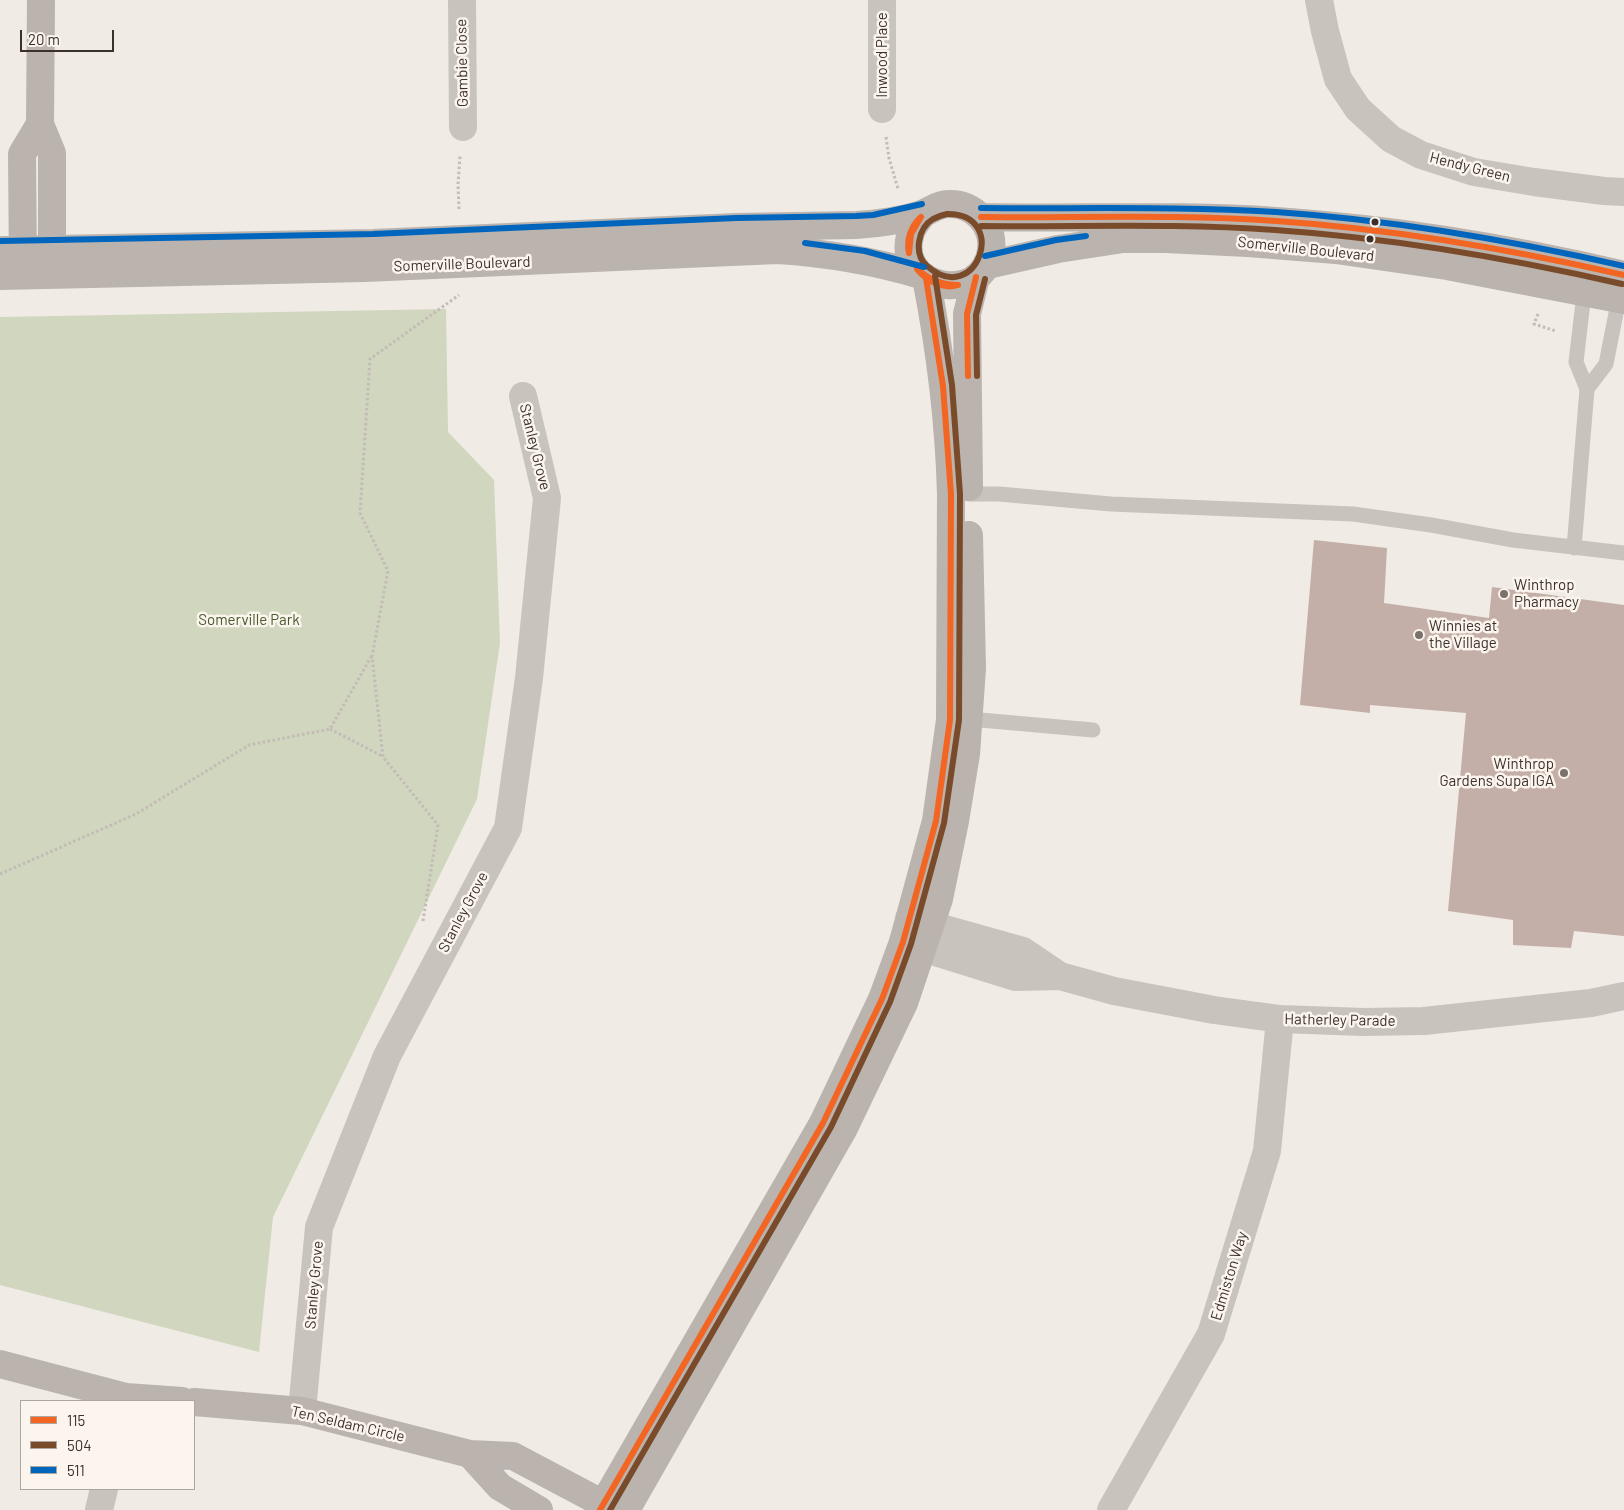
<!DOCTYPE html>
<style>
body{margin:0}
#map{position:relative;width:1624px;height:1510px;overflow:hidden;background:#f0ebe5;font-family:Barlow,sans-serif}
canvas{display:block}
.legend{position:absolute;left:20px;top:1400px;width:175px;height:90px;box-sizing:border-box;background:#fbf5ee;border:1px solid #aea6a0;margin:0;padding:6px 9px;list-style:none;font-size:15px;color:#3b302b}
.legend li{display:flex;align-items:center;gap:10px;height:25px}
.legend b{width:25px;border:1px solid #aea6a0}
.scale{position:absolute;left:20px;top:30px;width:94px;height:22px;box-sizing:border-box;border:2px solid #3b302b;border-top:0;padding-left:6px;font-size:15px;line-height:18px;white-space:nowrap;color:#3b302b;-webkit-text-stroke:4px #fbf5ee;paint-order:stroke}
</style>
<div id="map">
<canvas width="1624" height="1510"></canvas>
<ul class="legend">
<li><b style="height:6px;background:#f26522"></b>115</li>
<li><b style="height:6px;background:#7a4b2a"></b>504</li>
<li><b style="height:6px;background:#0065bd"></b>511</li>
</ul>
<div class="scale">20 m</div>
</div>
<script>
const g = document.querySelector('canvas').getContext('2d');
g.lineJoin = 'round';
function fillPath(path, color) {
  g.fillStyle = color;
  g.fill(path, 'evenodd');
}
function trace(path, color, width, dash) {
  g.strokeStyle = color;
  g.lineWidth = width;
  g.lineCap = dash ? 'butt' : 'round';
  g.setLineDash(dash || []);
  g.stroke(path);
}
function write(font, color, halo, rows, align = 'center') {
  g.font = font + ' Barlow,sans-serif';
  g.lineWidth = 5;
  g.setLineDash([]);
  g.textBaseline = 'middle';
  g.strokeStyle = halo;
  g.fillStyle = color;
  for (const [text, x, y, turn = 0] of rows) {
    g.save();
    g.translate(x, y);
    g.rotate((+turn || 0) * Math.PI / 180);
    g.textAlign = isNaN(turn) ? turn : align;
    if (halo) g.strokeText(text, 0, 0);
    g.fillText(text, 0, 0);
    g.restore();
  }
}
fillPath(new Path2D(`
 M446 309 448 432 494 480 500 643 477 799 273 1217 259 1352 0 1285V317Z`), '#d1d6bf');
fillPath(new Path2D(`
 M1314 540 1387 548 1384 603 1489 618 1492 587 1624 605V936L1574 931 1571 948 1513 945V920L1448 911 1466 713 1370 705V713L1300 705Z`), '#c3afa7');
trace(new Path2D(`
 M886 137 889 158 898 189
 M459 209 458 184 460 156
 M1538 314 1534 324 1556 331
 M330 729 382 756
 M0 874 136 814 249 745 330 729 371 657
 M423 921 438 825 383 757 372 656 388 571 360 513 370 359 459 295`), '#c2bbb6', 3, [2.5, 2.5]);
trace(new Path2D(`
 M1587 389 1606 364 1620 293
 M969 494H999L1111 504 1353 514 1431 525 1513 540 1624 553
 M1574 548 1587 389 1576 362 1585 285
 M969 719 1093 730`), '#c9c3be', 15);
trace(new Path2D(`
 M462 0 463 127
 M1319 0 1325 31 1338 79 1358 109 1391 139 1421 155 1474 172 1534 182 1604 191 1624 192
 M882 109V0
 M909 919 1023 951 1060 976
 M903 942 1015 977 1060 976 1114 991 1214 1010 1280 1019 1364 1022 1424 1021 1591 1003 1624 996
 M302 1411 319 1227 387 1056 508 828 529 678 547 498 523 396
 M99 1510 104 1489
 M1111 1510 1211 1334 1267 1151 1280 1019`), '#c9c3be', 28);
trace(new Path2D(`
 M41 0 40 124 52 153V267
 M981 217C1079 219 1178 214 1276 221 1393 229 1510 248 1624 275
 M0 250 373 243 736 227 856 225C875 224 906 220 924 213 932 210 938 204 948 204 974 203 994 225 991 250 990 261 983 273 974 279 943 297 900 274 910 236 912 226 918 220 924 213
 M987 265 1058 249 1123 239H1166L1248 243 1336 250 1447 266 1624 300
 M23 268 22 154 40 124
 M0 276 365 268 777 250C826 253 874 261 921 275
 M969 487 967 314 976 277
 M0 1364 126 1397 182 1401
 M194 1402 302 1411 470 1454 513 1456 615 1510
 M470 1454 500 1487 539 1510
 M600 1510 823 1123 882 999 903 942 936 821 950 720 951 494C949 422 940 349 926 278
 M626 1510 844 1128 904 1003 939 899 955 821 966 754 972 668 969 535`), '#bab3ae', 28);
trace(new Path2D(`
 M981 217C1079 218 1178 214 1276 221 1394 229 1509 249 1624 275
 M909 253C906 240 911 226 921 217
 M909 253 911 234 921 217
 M917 269C930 280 941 285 958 285
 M917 269C927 281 942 290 958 285
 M968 376 967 314 976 277
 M600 1510 823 1123 882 999 903 942 936 821 950 720 951 494 943 386 926 278`), '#f26522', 6);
trace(new Path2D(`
 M947 214C1010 213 977 309 927 266 913 254 918 228 933 219 937 217 942 215 947 214Z
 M981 226C1079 227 1177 223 1275 230 1392 238 1508 258 1622 284
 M977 376 976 315 985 279
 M610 1510 831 1127 890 1002 911 944 944 823 959 720 960 494 952 385 935 276`), '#7a4b2a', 6);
trace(new Path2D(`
 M981 208C1079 209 1178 206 1276 212 1394 220 1509 240 1624 266
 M0 241 373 234 736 218 856 216 873 215 922 204
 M805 243 865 251 924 267
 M985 256 1056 240 1086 236`), '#0065bd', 6);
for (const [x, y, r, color] of [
 [1375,222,4.5,"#3b302b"],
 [1370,239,4.5,"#3b302b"],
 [1504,594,5,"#7a716c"],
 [1419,635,5,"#7a716c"],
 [1564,773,5,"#7a716c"]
]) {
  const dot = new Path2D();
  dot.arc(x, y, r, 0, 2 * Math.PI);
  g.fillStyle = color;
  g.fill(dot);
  trace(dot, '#fbf5ee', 2);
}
write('15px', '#3b302b', '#fbf5ee', [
 ["Inwood Place",882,55,-90],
 ["Gambie Close",462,63,-91],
 ["Hendy Green",1470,167,14],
 ["Somerville Boulevard",1306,249,6],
 ["Somerville Boulevard",462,264,-2],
 ["Stanley Grove",535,447,76],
 ["Stanley Grove",463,912,-62],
 ["Hatherley Parade",1340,1020,1],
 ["Edmiston Way",1229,1276,-73],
 ["Stanley Grove",314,1285,-85],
 ["Ten Seldam Circle",348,1424,13]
]);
write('15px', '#3b302b', '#fbf5ee', [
 ["Winthrop",1514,585],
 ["Pharmacy",1514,602],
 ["Winnies at",1429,626],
 ["the Village",1429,643],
 ["Winthrop",1554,764,"right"],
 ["Gardens Supa IGA",1554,781,"right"]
], 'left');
write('15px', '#4a5a2e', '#fbf5ee', [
 ["Somerville Park",249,620]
]);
</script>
